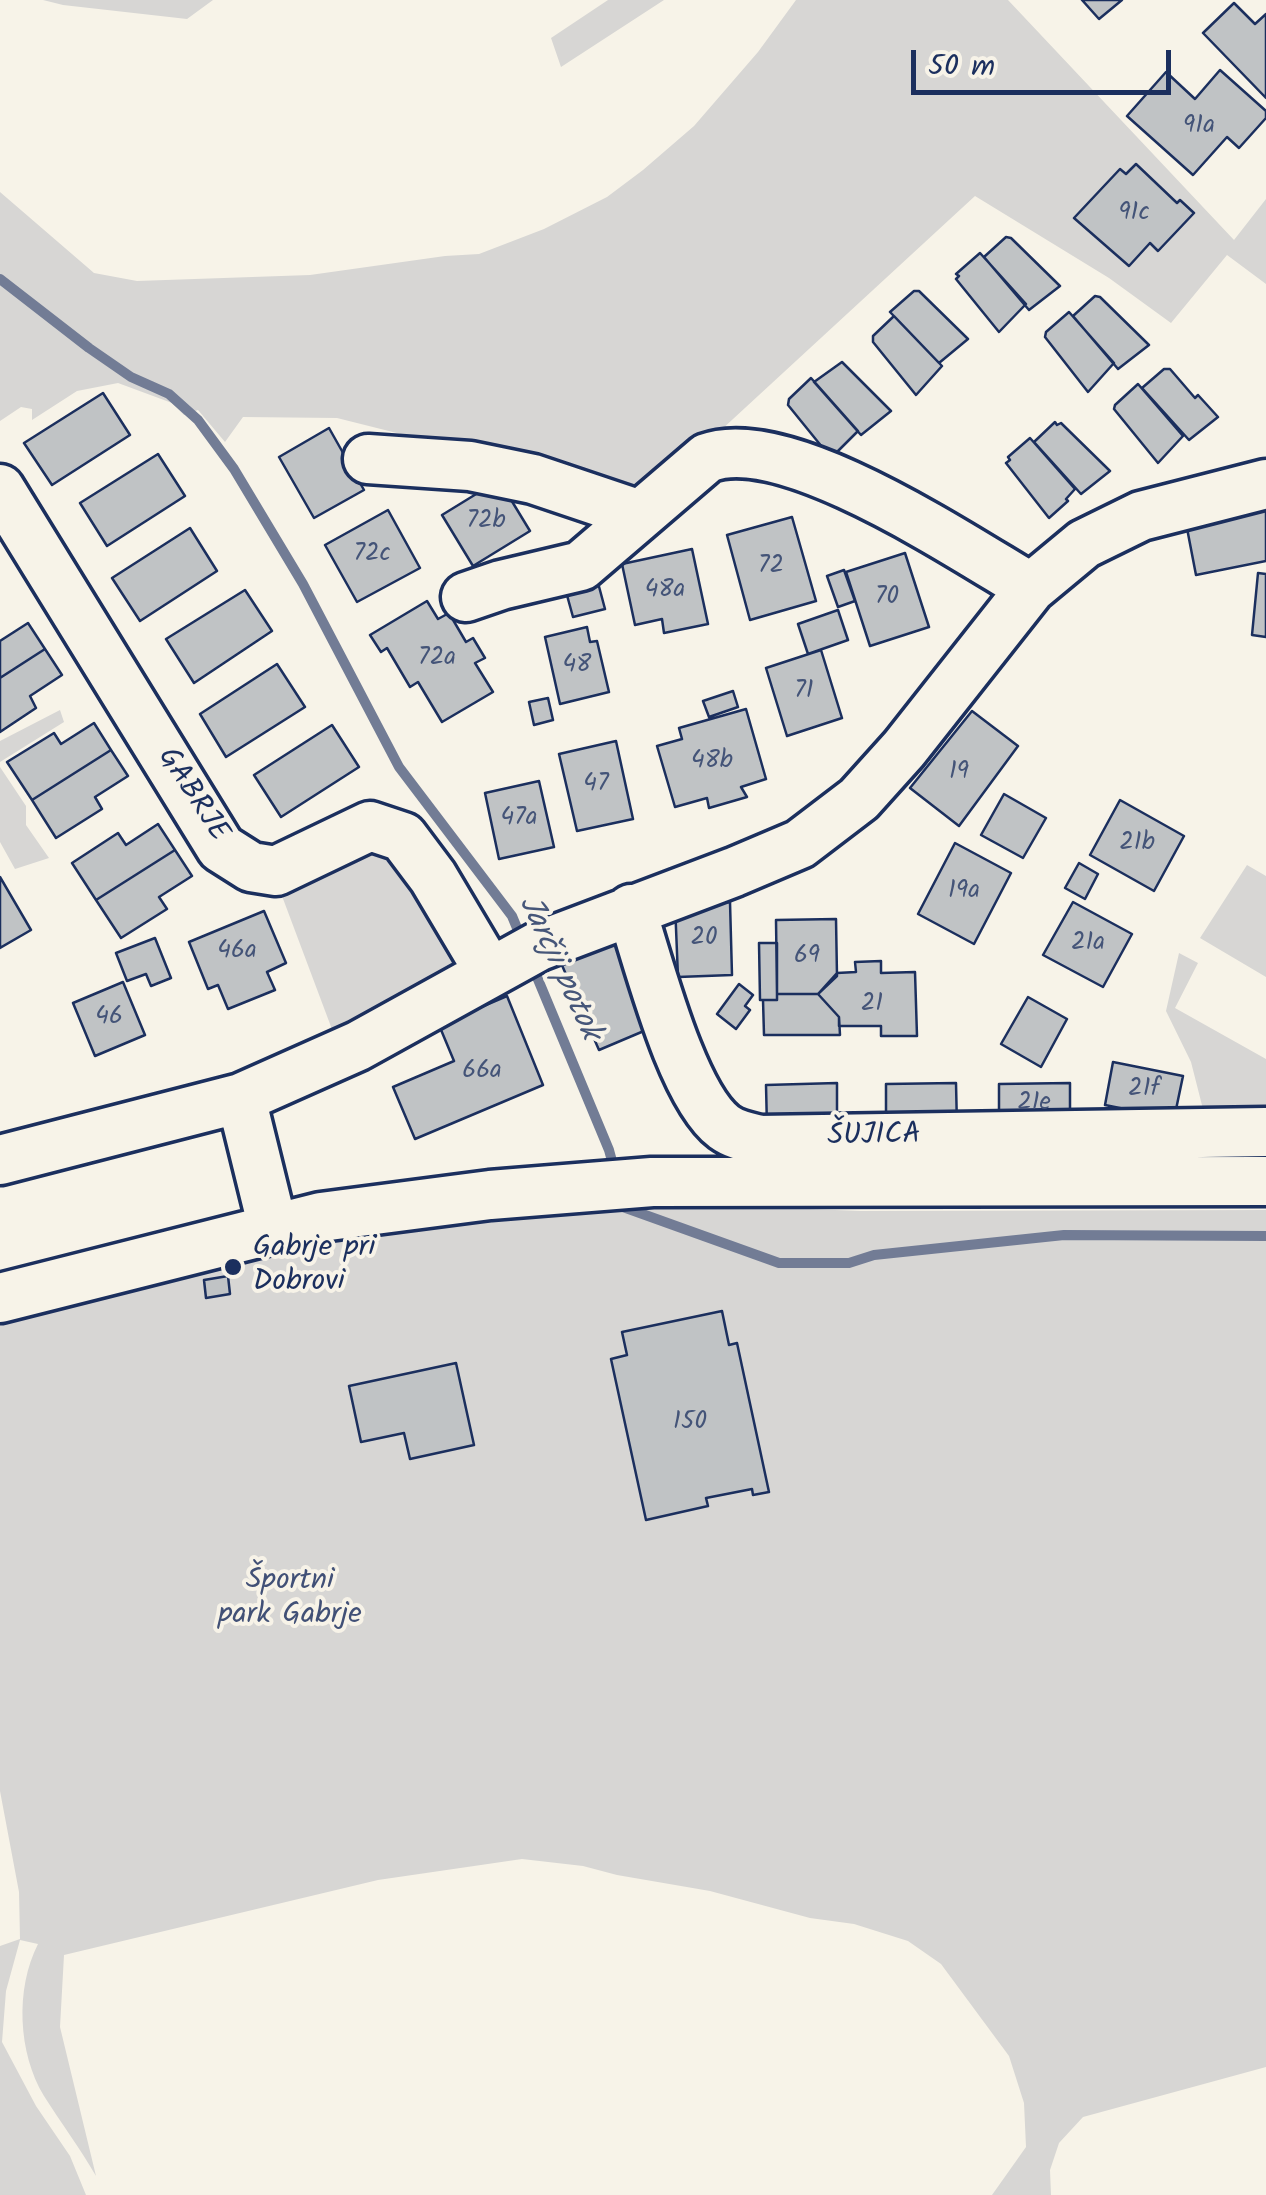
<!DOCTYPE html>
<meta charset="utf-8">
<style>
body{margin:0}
#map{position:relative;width:1266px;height:2195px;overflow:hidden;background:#f7f3e8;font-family:Kalam,sans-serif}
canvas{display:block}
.scale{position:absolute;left:911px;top:50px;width:260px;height:45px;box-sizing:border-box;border:5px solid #1b2f5e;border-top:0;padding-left:12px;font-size:30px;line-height:35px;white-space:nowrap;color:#1b2f5e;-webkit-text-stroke:8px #f7f3e8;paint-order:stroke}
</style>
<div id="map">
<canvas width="1266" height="2195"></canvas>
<div class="scale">50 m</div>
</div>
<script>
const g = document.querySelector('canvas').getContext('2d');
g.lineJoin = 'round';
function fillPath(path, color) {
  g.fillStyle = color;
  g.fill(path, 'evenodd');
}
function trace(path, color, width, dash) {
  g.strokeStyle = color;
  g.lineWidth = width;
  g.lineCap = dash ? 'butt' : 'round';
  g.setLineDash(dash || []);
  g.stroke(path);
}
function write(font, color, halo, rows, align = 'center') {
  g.font = font + ' Kalam,sans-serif';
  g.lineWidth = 8;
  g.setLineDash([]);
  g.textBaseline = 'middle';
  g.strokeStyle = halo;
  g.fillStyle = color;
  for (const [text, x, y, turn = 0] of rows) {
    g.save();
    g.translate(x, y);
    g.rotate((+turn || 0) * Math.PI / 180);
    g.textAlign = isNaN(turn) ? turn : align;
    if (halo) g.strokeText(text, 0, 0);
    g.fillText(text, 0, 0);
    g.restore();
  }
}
fillPath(new Path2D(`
 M43 0H213L187 19 63 5Z
 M608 0H664L561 67 551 38Z
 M796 0H1008L1234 240 1266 199V284L1227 255 1171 323 1109 278 975 196 720 431 644 495 337 418 243 417 225 442 198 410 184 415 172 403 118 383 77 391 32 420V409L21 407 0 421V192L94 273 137 281 310 275 445 256 479 254 544 229 607 197 643 170 694 126 758 52Z
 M60 710 64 722 0 762V741Z
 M0 767 26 806V825L49 858 15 869 0 842Z
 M387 844 413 896 423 891 459 962 452 979 336 1040 279 888Z
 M1247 865 1266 876V977L1200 938Z
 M1179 953 1198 963 1175 1008 1266 1059V1121H1206L1191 1062 1166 1011Z
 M628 1202 861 1211 1266 1210V2067L1083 2117 1059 2143 1050 2170 1051 2195H992L1026 2147 1024 2103 1009 2056 941 1964 908 1941 854 1924 810 1918 710 1891 617 1875 583 1866 522 1859 378 1880 64 1955 60 2027 96 2176C80 2148 61 2123 44 2096 18 2053 15 1989 38 1944L20 1940 6 1991 2 2042 36 2106 70 2156 86 2195H0V1946L20 1939 19 1892 0 1791V1324L115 1287 343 1233Z`), '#d7d6d4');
trace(new Path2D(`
 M0 279 89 348 131 377 169 394 198 420 234 469 303 584 399 767 512 916 522 940
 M532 965 609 1150 615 1172
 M621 1198 623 1207 779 1263H849L874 1255 1064 1235 1266 1236`), '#727c95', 10);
const building = new Path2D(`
 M1082 0H1122L1099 19Z
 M1234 3 1255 24 1266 14V98L1203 33Z
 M1220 70 1266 111V118L1239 148 1227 137 1193 175 1127 116 1166 72 1195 99Z
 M1136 164 1177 203 1180 200 1194 213 1158 251 1150 243 1129 266 1074 218 1120 169 1126 174Z
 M1006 237 1011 238 1060 286 1029 310 984 257Z
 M980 253 1026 304 999 332 956 279 959 276 956 274Z
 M914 291H919L968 339 939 363 890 312Z
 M1095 296 1100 297 1149 345 1118 369 1073 316Z
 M1069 312 1114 363 1088 392 1045 337 1046 332Z
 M894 316 942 366 916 395 873 342V336Z
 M842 362 891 411 861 435 814 382Z
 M1164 369H1170L1195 398 1198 395 1218 417 1189 440 1142 388Z
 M811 378 858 431 831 458 788 405 789 399Z
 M1138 384 1183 436 1158 463 1114 409 1115 405Z
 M103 393 130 435 52 485 24 443Z
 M1055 422 1057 425 1061 423 1110 471 1081 494 1034 442Z
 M329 428 364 490 314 518 279 457Z
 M1030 438 1075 489 1066 499 1068 501 1049 518 1006 463 1010 460 1008 457Z
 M158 454 185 496 107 546 80 503Z
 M499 480 530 531 473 566 442 515Z
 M1266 507V561L1196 575 1186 523Z
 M388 510 420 568 357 602 325 545Z
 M792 517 816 601 750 620 727 535Z
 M190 528 217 571 140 621 112 578Z
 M692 549 708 624 664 633 662 619 635 625 622 564Z
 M905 553 929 627 870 646 846 572Z
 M844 570 855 601 838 607 827 576Z
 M1258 573 1266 574V637L1252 635Z
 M597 579 605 609 573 617 565 588Z
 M245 590 272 631 194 683 166 639Z
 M427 601 438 619 449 613 466 642 473 638 485 658 475 663 493 692 442 722 418 682 410 687 387 648 381 652 370 635Z
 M838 610 848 640 808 654 798 624Z
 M28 623 45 649 0 678V641Z
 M587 627 590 642 597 641 609 692 560 704 545 637Z
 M45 649 62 675 30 696 36 708 0 732V678Z
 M821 650 842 718 787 736 766 668Z
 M277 664 305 707 226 757 200 714Z
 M733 691 738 707 709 717 703 701Z
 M548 698 553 720 534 725 529 702Z
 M746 709 766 779 741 787 747 797 709 808 707 798 675 807 657 746 682 739 679 728Z
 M972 711 1018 746 959 826 910 788Z
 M94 723 111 750 32 800 7 762 54 733 61 744Z
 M332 725 359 767 281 817 254 775Z
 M616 741 633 819 577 831 559 754Z
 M111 750 128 776 95 797 102 809 56 838 32 800Z
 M539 781 554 847 499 859 485 793Z
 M1004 794 1046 818 1023 858 981 835Z
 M1120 800 1184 836 1154 891 1090 855Z
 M158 824 175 850 96 900 72 863 118 833 126 845Z
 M955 843 1011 873 974 944 918 914Z
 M175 850 192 876 159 897 167 909 121 938 96 900Z
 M1079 863 1098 874 1085 899 1065 888Z
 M0 877 31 930 0 948Z
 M730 902 732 975 678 977 675 904Z
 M1073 902 1132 934 1103 987 1043 955Z
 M264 911 286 963 267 972 275 990 228 1009 218 985 208 989 189 942Z
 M836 919 837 976 818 994H777L776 920Z
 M620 937 658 1025 599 1050 561 963Z
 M155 938 171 978 151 986 146 974 127 981 116 953Z
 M759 943H777V1000H760Z
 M881 961V973L915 972 917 1036H881V1026H839V1017L818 994 837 973 856 972 855 962Z
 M123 982 145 1035 95 1056 73 1003Z
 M739 984 753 995 745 1006 750 1010 736 1029 717 1014Z
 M777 994H818L839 1017 840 1035H764L763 1000H777Z
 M507 996 543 1085 415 1139 393 1087 454 1061 439 1025Z
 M1028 997 1067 1019 1041 1067 1001 1044Z
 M1113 1062 1183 1076 1174 1119 1105 1105Z
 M837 1083V1127L767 1128 766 1085Z
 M956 1083 957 1127 886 1128V1084Z
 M1070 1083V1126L999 1128V1084Z
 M228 1276 230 1294 206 1298 204 1280Z
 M722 1311 729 1345 737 1343 769 1492 753 1495 752 1489 706 1498 708 1506 646 1520 611 1359 627 1355 622 1332Z
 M456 1363 474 1445 410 1459 404 1433 361 1442 349 1386Z`);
fillPath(building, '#c0c3c5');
trace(building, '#1b2f5e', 2.5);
const minor = new Path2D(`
 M368 459 470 466 533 479 640 515
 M0 489 221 848 251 867 276 871 370 826 403 837 433 877 490 973
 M466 597 501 585 581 566 707 458C785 428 961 547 1031 588
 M631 909C649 963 681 1094 724 1127 735 1135 747 1137 760 1140L1266 1132
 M241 1098 273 1228
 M0 1160 241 1098 358 1046 539 946 734 872 800 844 859 799 904 749 1031 588 1084 544 1141 516 1266 484
 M0 1298 321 1217 490 1195 652 1182 1266 1181`);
trace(minor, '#1b2f5e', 55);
trace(minor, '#f7f3e8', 48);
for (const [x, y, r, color] of [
 [233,1267,10,"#1b2f5e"]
]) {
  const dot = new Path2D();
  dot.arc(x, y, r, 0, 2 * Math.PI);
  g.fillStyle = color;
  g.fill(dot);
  trace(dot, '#f7f3e8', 4);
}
write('25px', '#445478', null, [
 ["91a",1199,128],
 ["91c",1134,215],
 ["72b",486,523],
 ["72c",372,556],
 ["72",771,568],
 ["48a",665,592],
 ["70",887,599],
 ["72a",437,660],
 ["48",577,667],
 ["71",804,693],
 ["48b",712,763],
 ["19",959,774],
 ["47",596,786],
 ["47a",519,820],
 ["21b",1137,845],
 ["19a",964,893],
 ["20",704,940],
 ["21a",1088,945],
 ["46a",237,953],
 ["69",807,958],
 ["21",872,1006],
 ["46",109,1019],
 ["66a",482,1073],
 ["21f",1144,1091],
 ["21e",1034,1105],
 ["150",690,1424]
]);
write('30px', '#1b2f5e', '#f7f3e8', [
 ["GABRJE",191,796,57],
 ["ŠUJICA",874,1138,-1]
]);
write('30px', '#1b2f5e', '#f7f3e8', [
 ["Gabrje pri",253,1250],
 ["Dobrovi",253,1284]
], 'left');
write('30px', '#415076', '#f7f3e8', [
 ["Športni",290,1583],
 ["park Gabrje",290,1617]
]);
write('italic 32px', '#465679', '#f7f3e8', [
 ["Jarčji potok",557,969,65]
]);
</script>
